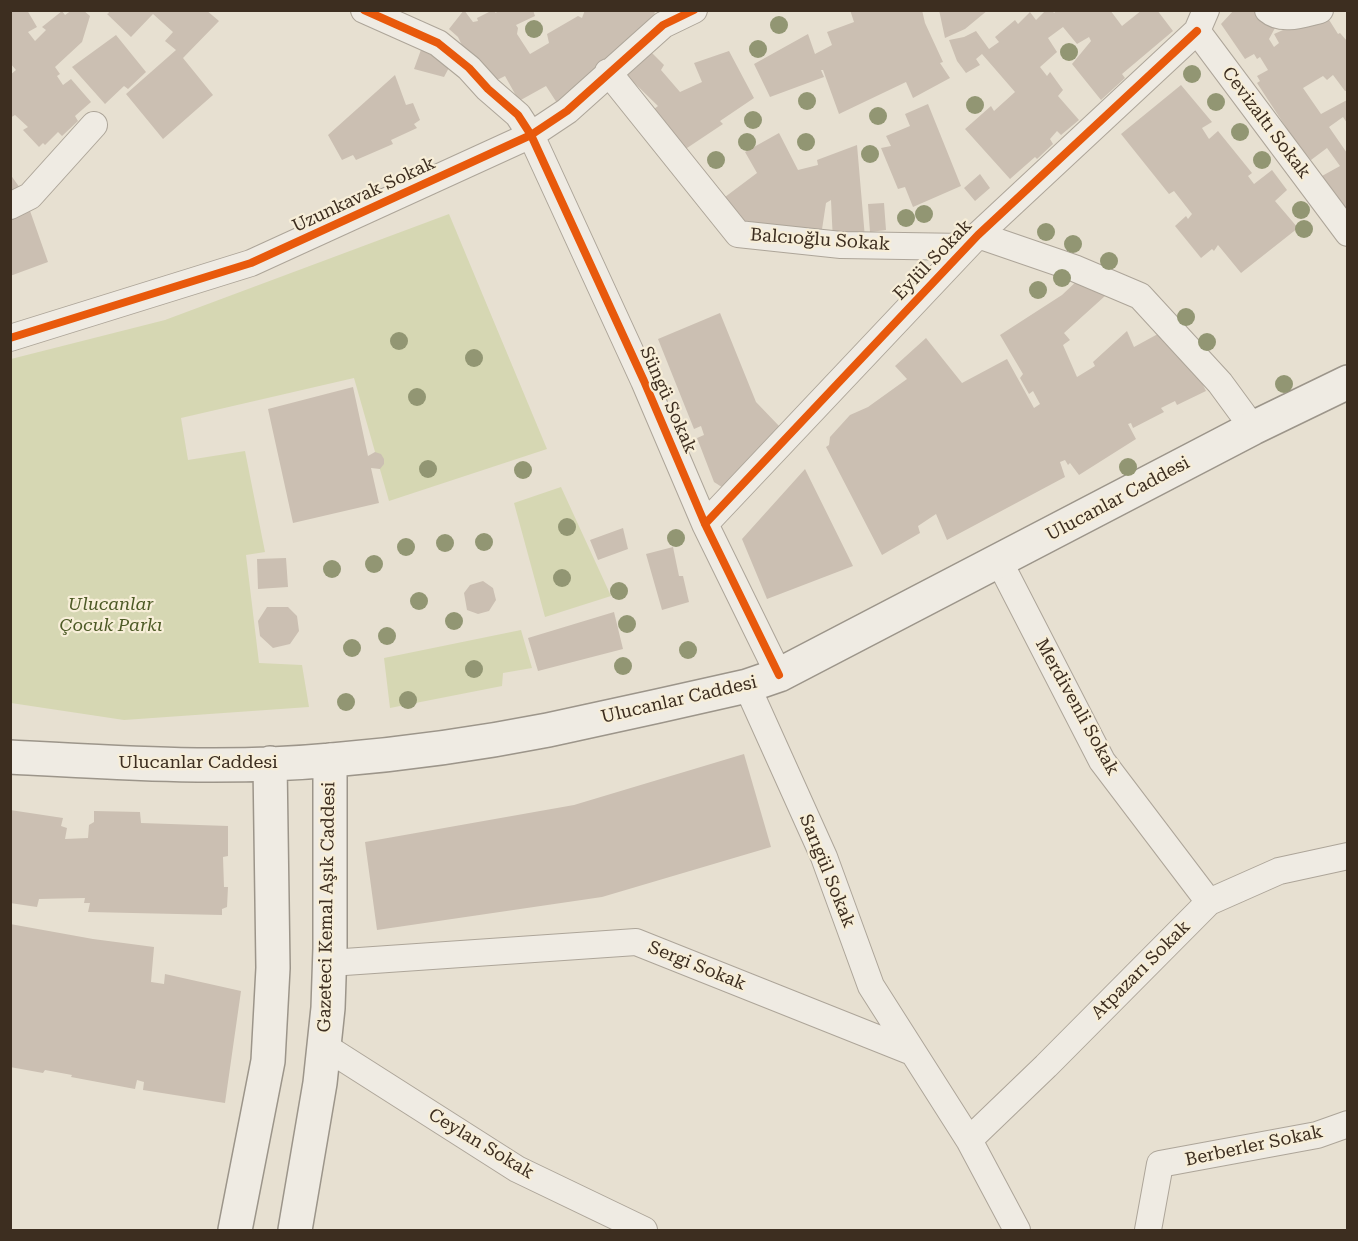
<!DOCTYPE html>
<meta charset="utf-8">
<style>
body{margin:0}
#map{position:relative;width:1358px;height:1241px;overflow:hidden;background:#e7e0d1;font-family:"Roboto Serif",serif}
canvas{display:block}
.frame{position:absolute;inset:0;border:12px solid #3d2e20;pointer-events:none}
</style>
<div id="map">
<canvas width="1358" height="1241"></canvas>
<div class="frame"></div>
</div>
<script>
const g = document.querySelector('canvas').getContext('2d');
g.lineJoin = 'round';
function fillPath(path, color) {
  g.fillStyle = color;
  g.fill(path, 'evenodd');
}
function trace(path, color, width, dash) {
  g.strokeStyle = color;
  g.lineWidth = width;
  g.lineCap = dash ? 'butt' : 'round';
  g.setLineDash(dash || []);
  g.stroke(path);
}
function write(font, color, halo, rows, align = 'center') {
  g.font = font + ' "Roboto Serif",serif';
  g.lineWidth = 4.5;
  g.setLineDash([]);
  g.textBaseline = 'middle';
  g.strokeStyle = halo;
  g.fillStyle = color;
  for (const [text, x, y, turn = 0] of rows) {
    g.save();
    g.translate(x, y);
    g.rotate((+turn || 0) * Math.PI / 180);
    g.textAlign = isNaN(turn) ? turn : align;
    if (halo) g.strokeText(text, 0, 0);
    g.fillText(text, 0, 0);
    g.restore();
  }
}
fillPath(new Path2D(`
 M449 214 547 449 389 501 354 378 181 418 188 460 245 451 265 552 246 555 259 663 302 665 309 707 124 720 11 703V359L165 320Z
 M561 487 611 596 545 617 514 503Z
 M521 630 532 668 503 673 502 686 390 708 384 658Z`), '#d6d7b3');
fillPath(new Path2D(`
 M10 10H27L37 27 28 32 35 41 46 30 42 27 62 11 65 15 72 10H83L90 16 82 42 55 67 60 74 57 76 63 85 71 79 91 102 75 116 78 121 62 136 58 132 45 145 43 143 39 147 23 130 28 127 15 115 10 118V75L16 70 10 63Z
 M107 10H206L219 21 183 58 213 95 163 139 126 94 176 50 165 41 173 32 153 14 131 37 107 14 109 13Z
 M464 10 473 22 478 21 477 18 493 10 496 13 498 10H533L535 16 516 25 518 28 517 34 530 54 549 43 547 34 578 16 582 18 585 10H653L655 13 638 32 557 103 546 86 519 101 505 76 489 84 471 64 458 37 449 29Z
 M850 10H922L925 23 943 62 940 63 950 78 913 98 906 82 839 114 823 70H821L824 77 770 97 754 64 808 34 815 54 832 45 827 32 854 22Z
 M939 10H988L965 29 945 38Z
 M1046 10H1052L1054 13 1057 10H1110L1122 26 1142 10H1157L1173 31 1122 74 1125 78 1101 100 1072 64 1091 41 1089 37 1077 44 1063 27 1048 38 1057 52 1040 67 1047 76 1050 72 1063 90 1058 96 1079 120 1061 135 1057 131 1050 139 1053 144 1037 159 1035 157 1010 179 965 129 991 106 994 111 1015 92 982 54 976 59 980 65 966 73 957 61 949 40 964 37 976 31 989 49 999 42 995 37 1015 20 1018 24 1030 12 1036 20Z
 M1234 10H1258L1275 22V28L1269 39 1274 47 1279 43 1274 34 1308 19 1326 15 1338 34 1340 33 1347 41V91H1345L1333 75 1327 80 1323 76 1303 88 1321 114 1347 100V123L1343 117 1329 127 1347 153V206L1345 208 1322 176 1340 166 1327 148 1311 160 1295 141 1257 83 1260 81 1257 76 1268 70 1260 57 1257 59 1254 54 1245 59 1221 24Z
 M116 35 146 72 128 89 124 86 105 104 72 67Z
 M644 45 664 65 661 70 680 92 702 82 694 63 729 51 754 98 720 121 723 124 684 150 654 109 658 106 619 68Z
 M422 47 452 62 444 77 414 69Z
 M395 75 406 105 413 103 420 120 414 124 417 128 391 140 393 144 356 160 353 155 342 160 328 135Z
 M1181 85 1212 122 1202 128 1209 139 1218 131 1252 173 1248 176 1254 184 1272 170 1287 190 1275 201 1298 228 1241 273 1218 245 1214 251 1212 249 1201 258 1175 226 1186 216 1188 219 1192 214 1174 191 1169 194 1121 134Z
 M928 104 961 186 913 207 905 187 898 189 881 148 891 146 886 136 910 126 905 114Z
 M779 133 798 170 818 165 817 160 857 145 865 238 833 242 831 200 826 203 821 236 747 227 725 197 757 173 745 152Z
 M10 174 25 195 10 202Z
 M980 174 990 188 975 201 964 188Z
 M884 203 886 230 870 232 868 204Z
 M29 208 48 262 10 276V213Z
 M1080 278 1105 296 1064 333 1070 340 1063 345 1077 377 1095 366 1093 362 1127 331 1134 347 1167 329 1191 361 1206 391 1177 405 1175 401 1161 408 1164 412 1133 428 1131 423 1128 424 1136 439 1079 475 1070 463 1068 465 1065 460 1060 462 1065 477 947 540 936 514 918 526 920 533 882 555 826 447 829 445 830 437 850 415 868 407 907 379 895 366 926 338 962 383 1007 359 1034 408 1040 404 1033 391 1029 394 1020 378 1023 374 1000 335 1062 295Z
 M720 313 756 402 780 427 728 491 714 482 697 438 704 435 701 426 694 429 658 339Z
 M353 387 368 456 375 452 381 454 384 459V464L380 469 371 468 379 503 293 523 268 409Z
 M805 469 853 566 767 599 742 539Z
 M623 528 628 549 598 560 590 540Z
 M673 547 679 576H683L689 602 662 610 646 554Z
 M286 558 288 587 258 589 257 559Z
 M483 581 493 588 496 600 489 611 478 614 467 610 464 593 470 585Z
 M267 607H288L297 616 299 631 290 644 273 648 260 636 258 621Z
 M614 612 623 649 538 671 528 638Z
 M744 754 771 847 602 897 377 930 365 842 574 805Z
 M10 810 63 818 61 826 67 828 65 839 88 838 89 825 94 822V811L140 812 141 823 228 826V856L223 857 224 887H228L227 907 222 909V915L88 912 90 903H84L85 898 39 899 37 907 10 903Z
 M10 924 93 939 154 947 151 982 164 984 165 974 241 991 225 1103 143 1090 144 1082 137 1080 135 1089 71 1077 72 1075 45 1070 43 1073 10 1067Z`), '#cbbfb2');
const street = new Path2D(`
 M364 10 438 43 469 68 488 89 518 115 531 135 644 381 705 524 779 675
 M1206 10 1197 31 1348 233
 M1268 10C1282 22 1303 14 1320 10
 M608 72 738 234 841 245 966 247
 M10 206 30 196 94 125
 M978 235 1074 268 1140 296 1220 383 1253 428
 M10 338 251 263 531 135 567 111 663 25 694 10
 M705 524 978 235 1197 31
 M999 561 1102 761 1209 902
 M747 686 824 857 871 986 969 1140 1017 1230
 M330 963 636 942 912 1052
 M324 1046 517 1169 644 1230
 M969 1140 1046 1066 1209 902 1279 871 1348 856
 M1148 1230 1160 1164 1317 1135 1348 1124`);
const secondary = new Path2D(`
 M10 757C118 763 225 770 332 760 404 754 477 744 548 730 614 716 681 701 747 686L779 675 1253 428 1348 382
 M235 1230 268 1061 273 968 270 763
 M295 1230 320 1083 328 1008 330 948V760`);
trace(street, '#ada599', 28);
trace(secondary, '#9c958a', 36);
trace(street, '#efebe3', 26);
trace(secondary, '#efebe3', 33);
trace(new Path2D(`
 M364 10 438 43 469 68 488 89 518 115 531 135 644 381 705 524 779 675
 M10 338 251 263 531 135 567 111 663 25 694 10
 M705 524 978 235 1197 31`), '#e8590c', 8);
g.fillStyle = '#929673';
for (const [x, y] of [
 [779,25],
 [534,29],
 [758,49],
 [1069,52],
 [1192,74],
 [807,101],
 [1216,102],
 [975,105],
 [878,116],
 [753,120],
 [1240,132],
 [747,142],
 [806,142],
 [870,154],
 [716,160],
 [1262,160],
 [1301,210],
 [924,214],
 [906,218],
 [1304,229],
 [1046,232],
 [1073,244],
 [1109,261],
 [1062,278],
 [1038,290],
 [1186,317],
 [399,341],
 [1207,342],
 [474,358],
 [1284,384],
 [417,397],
 [1128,467],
 [428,469],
 [523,470],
 [567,527],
 [676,538],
 [484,542],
 [445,543],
 [406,547],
 [374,564],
 [332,569],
 [562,578],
 [619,591],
 [419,601],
 [454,621],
 [627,624],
 [387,636],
 [352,648],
 [688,650],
 [623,666],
 [474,669],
 [408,700],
 [346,702]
]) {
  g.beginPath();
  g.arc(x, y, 9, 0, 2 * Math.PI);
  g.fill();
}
write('18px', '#3d2e20', '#f7eed8', [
 ["Cevizaltı Sokak",1266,123,53],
 ["Uzunkavak Sokak",364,195,-25],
 ["Balcıoğlu Sokak",820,240,4],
 ["Eylül Sokak",933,260,-46],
 ["Süngü Sokak",668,400,66],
 ["Ulucanlar Caddesi",1118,499,-28],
 ["Ulucanlar Caddesi",679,700,-13],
 ["Merdivenli Sokak",1077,707,61],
 ["Ulucanlar Caddesi",198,763],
 ["Sarıgül Sokak",827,871,68],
 ["Gazeteci Kemal Aşık Caddesi",327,907,-89],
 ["Sergi Sokak",697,966,22],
 ["Atpazarı Sokak",1141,970,-45],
 ["Ceylan Sokak",481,1144,31],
 ["Berberler Sokak",1254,1146,-12]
]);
write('italic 18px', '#4d5a26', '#f7eed8', [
 ["Ulucanlar",111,605],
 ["Çocuk Parkı",111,626]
]);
</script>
